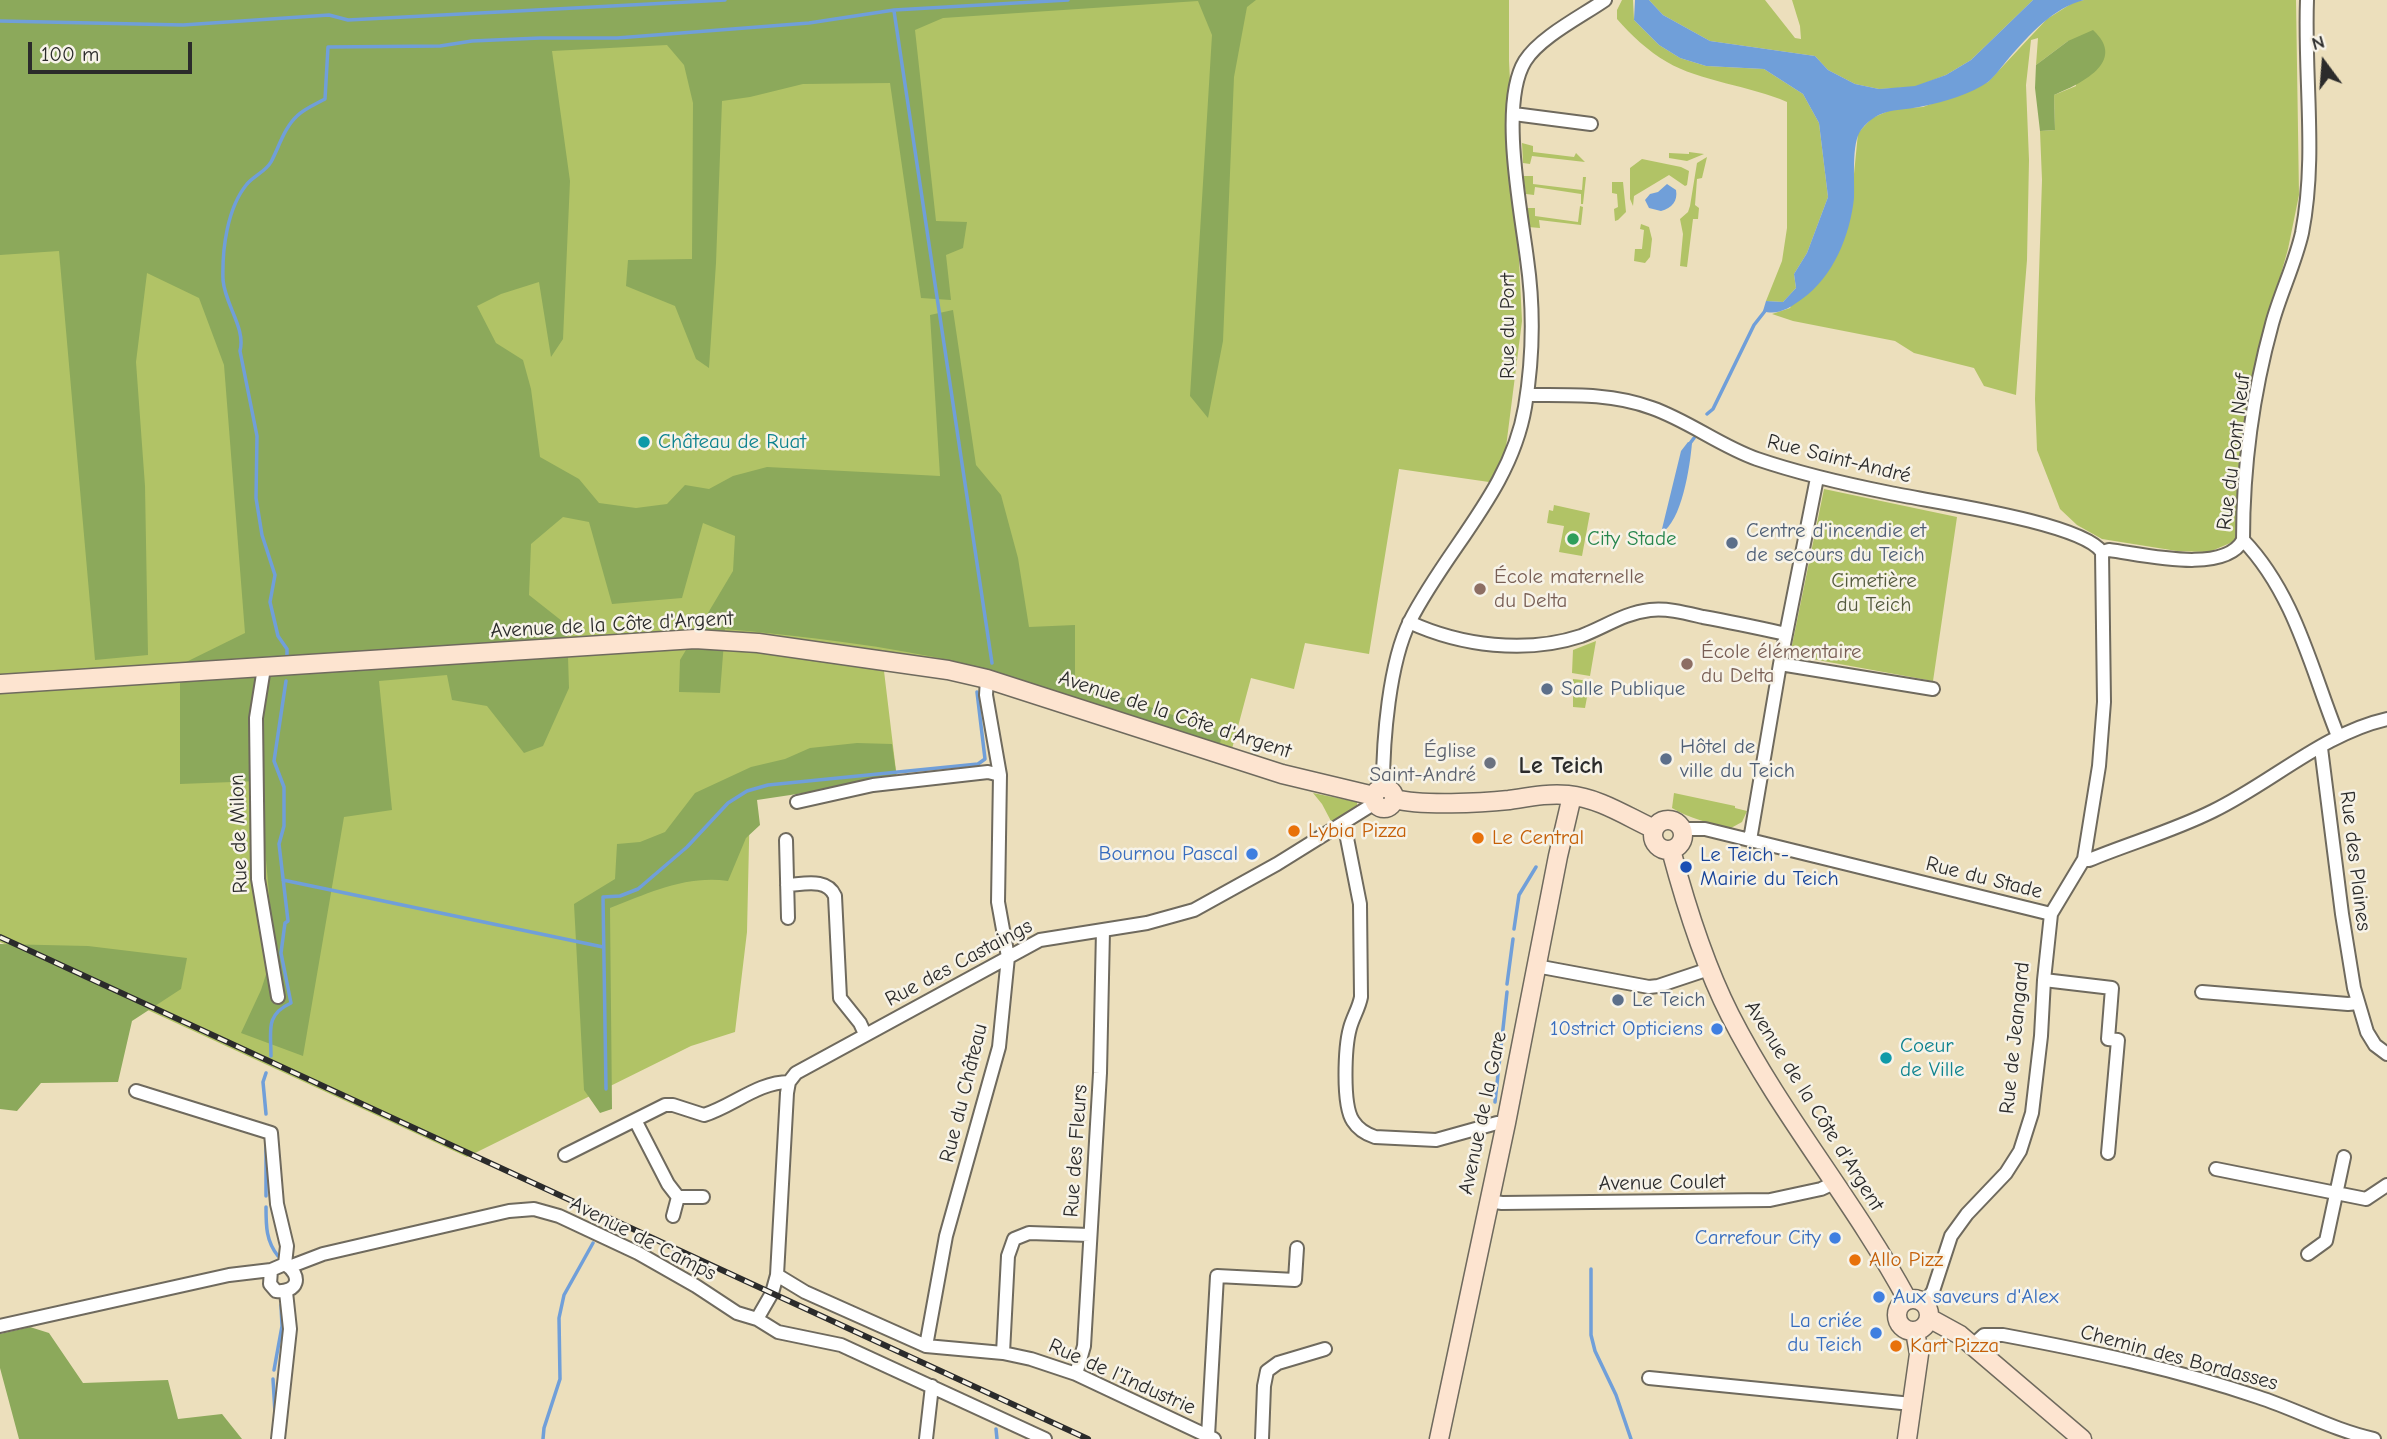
<!DOCTYPE html>
<meta charset="utf-8">
<style>
body{margin:0}
#map{position:relative;width:2387px;height:1439px;overflow:hidden;background:#ecdfbc;font-family:"Comic Neue",sans-serif}
canvas{display:block}
.north{position:absolute;left:2289px;top:28px;width:70px;height:70px;-webkit-text-stroke:5px #f7f3e8;paint-order:stroke;rotate:344deg;font-size:19px;font-weight:700;line-height:28px;text-align:center;color:#2b2b2b}
.north::after{content:'';display:block;margin:auto;width:24px;height:32px;background:#2b2b2b;clip-path:polygon(50% 0,100% 100%,50% 72%,0 100%)}
.scale{position:absolute;left:28px;top:42px;width:164px;height:32px;box-sizing:border-box;border:4px solid #2b2b2b;border-top:0;padding-left:9px;font-size:21px;line-height:24px;white-space:nowrap;color:#2b2b2b;-webkit-text-stroke:5px #f7f3e8;paint-order:stroke}
</style>
<div id="map">
<canvas width="2387" height="1439"></canvas>
<div class="north">N</div>
<div class="scale">100 m</div>
</div>
<script>
const g = document.querySelector('canvas').getContext('2d');
g.lineJoin = 'round';
function fillPath(path, color) {
  g.fillStyle = color;
  g.fill(path, 'evenodd');
}
function trace(path, color, width, dash) {
  g.strokeStyle = color;
  g.lineWidth = width;
  g.lineCap = dash ? 'butt' : 'round';
  g.setLineDash(dash || []);
  g.stroke(path);
}
function write(font, color, halo, rows, align = 'center') {
  g.font = font + ' "Comic Neue",sans-serif';
  g.lineWidth = 5;
  g.setLineDash([]);
  g.textBaseline = 'middle';
  g.strokeStyle = halo;
  g.fillStyle = color;
  for (const [text, x, y, turn = 0] of rows) {
    g.save();
    g.translate(x, y);
    g.rotate((+turn || 0) * Math.PI / 180);
    g.textAlign = isNaN(turn) ? turn : align;
    if (halo) g.strokeText(text, 0, 0);
    g.fillText(text, 0, 0);
    g.restore();
  }
}
fillPath(new Path2D(`
 M0 0H1509V61L1522 321 1505 455 1489 482 1399 469 1369 654 1305 643 1294 689 1251 678 1229 760 980 684 884 671 897 779 750 798 747 932 735 1032 691 1046 467 1157 0 942Z
 M1622 0H1633L1634 20 1659 45 1680 58 1706 66 1764 69 1803 94 1819 123 1828 197 1807 253 1794 274 1796 288 1783 302 1766 301 1782 261 1787 228V102C1751 86 1699 81 1667 62 1648 51 1631 35 1617 19V10Z
 M1649 0H1765L1795 38 1801 39 1800 26 1792 0H2033L1971 60 1946 75 1915 87 1879 89 1855 84 1828 70 1815 56 1710 41 1663 15Z
 M2084 0H2296L2299 195 2288 249 2254 370 2241 440 2235 541 2209 552 2177 551 2102 539 2077 525 2060 509 2037 450 2035 399 2042 180 2040 131 2055 130 2054 95 2076 86 2068 41 2036 65 2038 38 2031 40 2026 85 2029 160 2027 260 2016 395 1984 386 1974 368 1914 353 1895 341 1793 321 1772 314 1790 308 1854 197V174L1858 133 1872 118 1893 109 1923 107 1988 82 2047 19 2074 2Z
 M1522 143 1533 146V152L1574 157 1576 153 1585 162 1532 156 1530 164 1523 163Z
 M1689 152 1704 154 1687 161 1669 158V153L1689 154Z
 M1707 157 1702 178 1697 179 1695 205 1699 208 1698 219H1693L1687 267 1680 266 1683 234 1680 219 1688 212 1690 206 1697 163Z
 M1642 159 1681 167 1689 171 1687 185 1685 186 1669 175 1634 196 1633 206 1630 199V168Z
 M1523 176H1533V184L1582 190 1583 177H1586L1583 204H1581V194L1535 187 1534 195 1526 194Z
 M1612 182H1623L1626 212 1618 220 1615 221 1614 209 1618 207 1617 194 1612 193Z
 M1580 206 1583 207 1581 225 1539 220 1540 228 1528 227 1525 208H1535V216L1578 222Z
 M1641 224 1649 227 1652 239 1650 257 1645 263 1634 261 1635 249H1642L1644 230 1640 229Z
 M1824 489 1957 517 1933 681 1790 655Z
 M1554 505 1590 513 1582 556 1559 552 1564 526 1547 523 1549 510 1553 511Z
 M1596 641 1590 676 1572 673 1573 650Z
 M1573 679 1590 681 1585 708 1573 707Z
 M1313 793 1357 802V806L1332 823 1322 804Z
 M1674 793 1735 806V808L1747 811 1742 822 1731 828C1710 823 1690 819 1672 808Z`), '#b1c366');
fillPath(new Path2D(`
 M0 0H1256L1247 7 1234 77 1223 341 1208 418 1190 396 1212 35 1198 1 943 18 915 30 936 221 967 222 963 248 946 255 951 300 921 298 890 83 803 84 750 97 722 101 716 263 709 368 696 359 675 306 626 286 628 260 692 259 693 103 684 65 667 45 552 51 570 181 563 339 551 357 539 282 501 294 477 306 496 343 523 360 531 389 540 457 579 479 599 503 636 508 667 504 685 485 709 489 733 476 767 467 940 476 930 315 953 310 976 465 1001 495 1018 558 1029 627 1075 625V681L1222 732 1218 757 980 684 966 664C888 646 805 636 725 629L720 693 679 692 680 660 733 571 735 536 703 523 682 598 612 604 589 522 563 517 531 544 529 595 567 625 569 688 543 746 524 753 487 706 452 700 447 675 379 681 392 810 344 817 303 1056 241 1033 261 990 274 950 259 781 180 784V665L245 633 224 365 199 298 147 273 136 362 145 486 148 655 95 660 59 251 0 255Z
 M2093 30C2128 62 2080 84 2054 95L2055 130 2040 131 2035 88 2036 65 2068 41Z
 M857 743 892 744 897 779 757 800 760 825 746 838 728 881C686 875 649 893 610 908L612 1109 600 1113 584 1090 574 904 615 879 617 844 640 842 665 832 695 793 751 767 785 759 810 748Z
 M0 944 88 946 187 958 181 989 132 1021 118 1082 41 1083 17 1111 0 1109Z
 M30 1327 49 1333 83 1383 168 1380 178 1419 222 1414 242 1439H19L0 1368V1334Z`), '#8ca95b');
fillPath(new Path2D(`
 M1635 0H1649L1663 15 1710 41 1815 56 1828 70 1855 84 1879 89 1915 86 1946 75 1971 60 2033 0H2084C2053 8 2030 34 2009 58 2003 65 1996 75 1988 82 1971 94 1944 102 1924 106 1898 112 1880 106 1861 130 1851 143 1855 181 1854 198 1850 236 1833 277 1802 299 1790 308 1777 316 1763 311L1766 301 1783 302 1796 288 1794 274 1807 253 1828 197 1819 123 1803 94 1764 69 1706 66 1680 58 1659 45 1634 20Z
 M1667 184 1676 190C1678 201 1672 208 1661 211L1649 208 1645 200 1650 194 1658 192Z
 M1688 442 1692 443C1690 466 1682 522 1661 533L1681 451Z`), '#709fd9');
trace(new Path2D(`
 M894 11 992 663
 M0 21 183 25 329 15 348 20 725 0
 M1707 414 1713 409 1754 325 1765 311
 M1688 446 1694 438
 M287 656V649L278 636 270 602 275 575 262 535 256 498 257 436 240 351C246 328 225 305 223 280 222 250 227 208 247 184 254 176 266 171 271 162 279 147 284 128 297 116 304 109 316 104 325 99L328 47 440 46 472 41 540 38H617L809 23 894 10 1068 0
 M283 880 603 947
 M1514 929 1519 895 1536 867
 M1507 984 1513 939
 M271 1056C271 1030 265 1015 291 1003L281 953 285 923 288 921 279 844 284 826V787L274 761 286 681
 M606 1089 603 897 620 896 638 889 687 847 728 803 747 791 768 785 978 764 985 759 977 692
 M1495 1102 1507 992
 M266 1114 263 1082 266 1073
 M266 1139V1196
 M266 1207C266 1226 266 1241 278 1256
 M1591 1269V1335L1595 1351 1616 1395 1631 1439
 M274 1370 282 1326 281 1305
 M273 1379 275 1413
 M996 1429 997 1439
 M543 1439 544 1428 560 1379 559 1318 564 1295 593 1243`), '#709fd9', 3.5);
const minor = new Path2D(`
 M1514 114 1591 124
 M1527 395C1569 395 1612 393 1652 408 1689 421 1720 446 1757 459 1801 474 1845 484 1890 493 1932 502 2081 522 2102 552
 M2243 540C2295 594 2311 669 2338 736
 M2102 552 2109 550C2142 554 2224 575 2243 540 2243 469 2253 393 2272 324 2280 294 2295 264 2302 233 2317 157 2304 77 2307 0
 M1409 622C1461 646 1526 654 1581 636 1605 627 1624 613 1650 610 1668 608 1686 613 1703 617 1731 622 1759 628 1786 634
 M1780 664 1933 689
 M264 668 256 718 258 879 278 997
 M2321 748 2342 914 2354 988 2367 1032 2375 1045 2387 1054
 M1383 787C1383 740 1389 663 1410 621 1447 548 1511 490 1525 407 1533 359 1534 308 1527 259 1521 211 1499 103 1525 61 1540 37 1582 16 1605 0
 M797 802 873 785 988 772 1000 775
 M1344 823 1360 904 1361 997C1359 1008 1353 1017 1350 1028 1345 1046 1342 1105 1353 1121 1358 1129 1366 1134 1375 1137L1436 1140 1497 1123H1506
 M1682 829H1705L2051 914
 M786 840 788 918
 M1750 840 1780 664 1817 478
 M2084 859 2089 860C2130 843 2173 831 2213 811 2271 783 2324 733 2387 719
 M787 885C805 884 827 878 835 896L840 998 860 1023 865 1034
 M1536 966 1649 987 1658 986 1709 969
 M2044 980 2112 988 2108 1039 2118 1040 2108 1153
 M2202 992 2348 1004 2358 1003
 M136 1091 271 1133 277 1204 287 1246 285 1264
 M635 1120 668 1184 678 1197
 M565 1155 665 1105H673L704 1115C733 1106 758 1082 789 1082
 M2216 1169 2366 1199 2387 1185
 M678 1197H703
 M1488 1201 1502 1203 1770 1200 1821 1189 1834 1183
 M673 1216 678 1197
 M2308 1254 2326 1241 2344 1157
 M289 1267 323 1254 509 1211 534 1209 559 1216 638 1253 696 1286 737 1313 757 1319 778 1332 841 1345 1045 1439
 M777 1275 805 1292 926 1346 1003 1353 1031 1359 1076 1374 1214 1439
 M1925 1303 1933 1291 1951 1236 1967 1214 2006 1173 2020 1151 2032 1113 2041 1036 2044 980 2051 914 2084 859 2099 766 2104 702 2102 552
 M757 1319 772 1293 777 1275 787 1093 789 1082 796 1073 1040 940 1147 923 1194 910 1277 864 1375 803
 M0 1326 229 1275 271 1270 285 1264C303 1276 298 1293 276 1291L270 1284 271 1270
 M1973 1345 1984 1335H2003C2089 1351 2175 1369 2258 1397 2298 1410 2333 1430 2374 1439
 M926 1346 946 1236 999 1047 1008 957 998 902 1000 775 986 695 987 679
 M1003 1353 1008 1256 1014 1239 1029 1233 1090 1235
 M1076 1374 1084 1346 1100 1073 1103 930
 M1649 1378 1912 1404
 M1208 1436 1217 1276 1295 1280 1297 1248
 M278 1439 290 1329 286 1292
 M926 1439 932 1386
 M1262 1439 1264 1386 1267 1371 1278 1363 1325 1349`);
const secondary = new Path2D(`
 M0 684 695 639 758 643 948 670 987 679 1282 774 1374 796
 M1374 798a10 10 0 1 1 20 0a10 10 0 1 1-20 0Z
 M1395 799C1421 806 1481 803 1509 800 1529 797 1548 793 1568 795 1599 798 1626 816 1654 829
 M1653 835a15 15 0 1 1 30 0a15 15 0 1 1-30 0Z
 M1671 850C1686 906 1704 964 1730 1015 1781 1115 1854 1201 1907 1299
 M1897 1315a16 16 0 1 1 32 0a16 16 0 1 1-32 0Z
 M1929 1318 1960 1335 2082 1439
 M1439 1439 1506 1123 1558 856 1572 796
 M1907 1439 1919 1354 1915 1331`);
trace(minor, '#6f6a5e', 16);
trace(secondary, '#6f6a5e', 21);
trace(minor, '#fff', 12);
trace(secondary, '#fde4d0', 18);
const rail = new Path2D(`
 M0 937 1088 1439`);
trace(rail, '#2b2b2b', 6);
trace(rail, '#f7f3e8', 3.5, [10]);
for (const [x, y, r, color] of [
 [644,442,7,"#0f9aa8"],
 [1573,539,7,"#2e9e5b"],
 [1732,543,7,"#5c6f8a"],
 [1480,589,7,"#8d6e63"],
 [1687,664,7,"#8d6e63"],
 [1547,689,7,"#5c6f8a"],
 [1666,759,7,"#5c6f8a"],
 [1490,763,7,"#6b7280"],
 [1294,831,7,"#e8710a"],
 [1478,838,7,"#e8710a"],
 [1252,854,7,"#3f7fe0"],
 [1686,867,7,"#1a4fb4"],
 [1618,1000,7,"#5c6f8a"],
 [1717,1029,7,"#3f7fe0"],
 [1886,1058,7,"#0f9aa8"],
 [1835,1238,7,"#3f7fe0"],
 [1855,1260,7,"#e8710a"],
 [1879,1297,7,"#3f7fe0"],
 [1876,1333,7,"#3f7fe0"],
 [1896,1346,7,"#e8710a"]
]) {
  const dot = new Path2D();
  dot.arc(x, y, r, 0, 2 * Math.PI);
  g.fillStyle = color;
  g.fill(dot);
  trace(dot, '#f7f3e8', 2.5);
}
write('21px', '#2b2b2b', '#f7f3e8', [
 ["Rue du Port",1508,326,-90],
 ["Rue du Pont Neuf",2234,452,-83],
 ["Rue Saint-André",1839,459,14],
 ["Avenue de la Côte d'Argent",612,625,-3],
 ["Avenue de la Côte d'Argent",1175,715,18],
 ["Rue de Milon",239,834,-92],
 ["Rue des Plaines",2355,861,83],
 ["Rue du Stade",1984,878,14],
 ["Rue des Castaings",959,963,-28],
 ["Rue de Jeangard",2015,1038,-84],
 ["Rue du Château",964,1093,-76],
 ["Avenue de la Côte d'Argent",1814,1106,58],
 ["Avenue de la Gare",1483,1113,-78],
 ["Rue des Fleurs",1076,1151,-86],
 ["Avenue Coulet",1662,1183,-1],
 ["Avenue de Camps",643,1239,27],
 ["Chemin des Bordasses",2179,1358,15],
 ["Rue de l'Industrie",1122,1377,24]
]);
write('21px', '#0d838f', '#f7f3e8', [
 ["Château de Ruat",658,442],
 ["Coeur",1900,1046],
 ["de Ville",1900,1070]
], 'left');
write('21px', '#4e5e75', '#f7f3e8', [
 ["Centre d'incendie et",1746,531],
 ["de secours du Teich",1746,555],
 ["Salle Publique",1561,689],
 ["Hôtel de",1680,747],
 ["ville du Teich",1680,771],
 ["Le Teich",1632,1000]
], 'left');
write('21px', '#27864d', '#f7f3e8', [
 ["City Stade",1587,539]
], 'left');
write('21px', '#785e54', '#f7f3e8', [
 ["École maternelle",1494,577],
 ["du Delta",1494,601],
 ["École élémentaire",1701,652],
 ["du Delta",1701,676]
], 'left');
write('21px', '#53593d', '#f7f3e8', [
 ["Cimetière",1874,581],
 ["du Teich",1874,605]
]);
write('21px', '#5b616d', '#f7f3e8', [
 ["Église",1476,751],
 ["Saint-André",1476,775]
], 'right');
write('21px', '#c56008', '#f7f3e8', [
 ["Lybia Pizza",1308,831],
 ["Le Central",1492,838],
 ["Allo Pizz",1869,1260],
 ["Kart Pizza",1910,1346]
], 'left');
write('21px', '#366cbe', '#f7f3e8', [
 ["Bournou Pascal",1238,854],
 ["10strict Opticiens",1703,1029],
 ["Carrefour City",1821,1238],
 ["Aux saveurs d'Alex",1893,1297,"left"],
 ["La criée",1862,1321],
 ["du Teich",1862,1345]
], 'right');
write('21px', '#164399', '#f7f3e8', [
 ["Le Teich -",1700,855],
 ["Mairie du Teich",1700,879]
], 'left');
write('bold 24px', '#2b2b2b', '#f7f3e8', [
 ["Le Teich",1561,766]
]);
</script>
